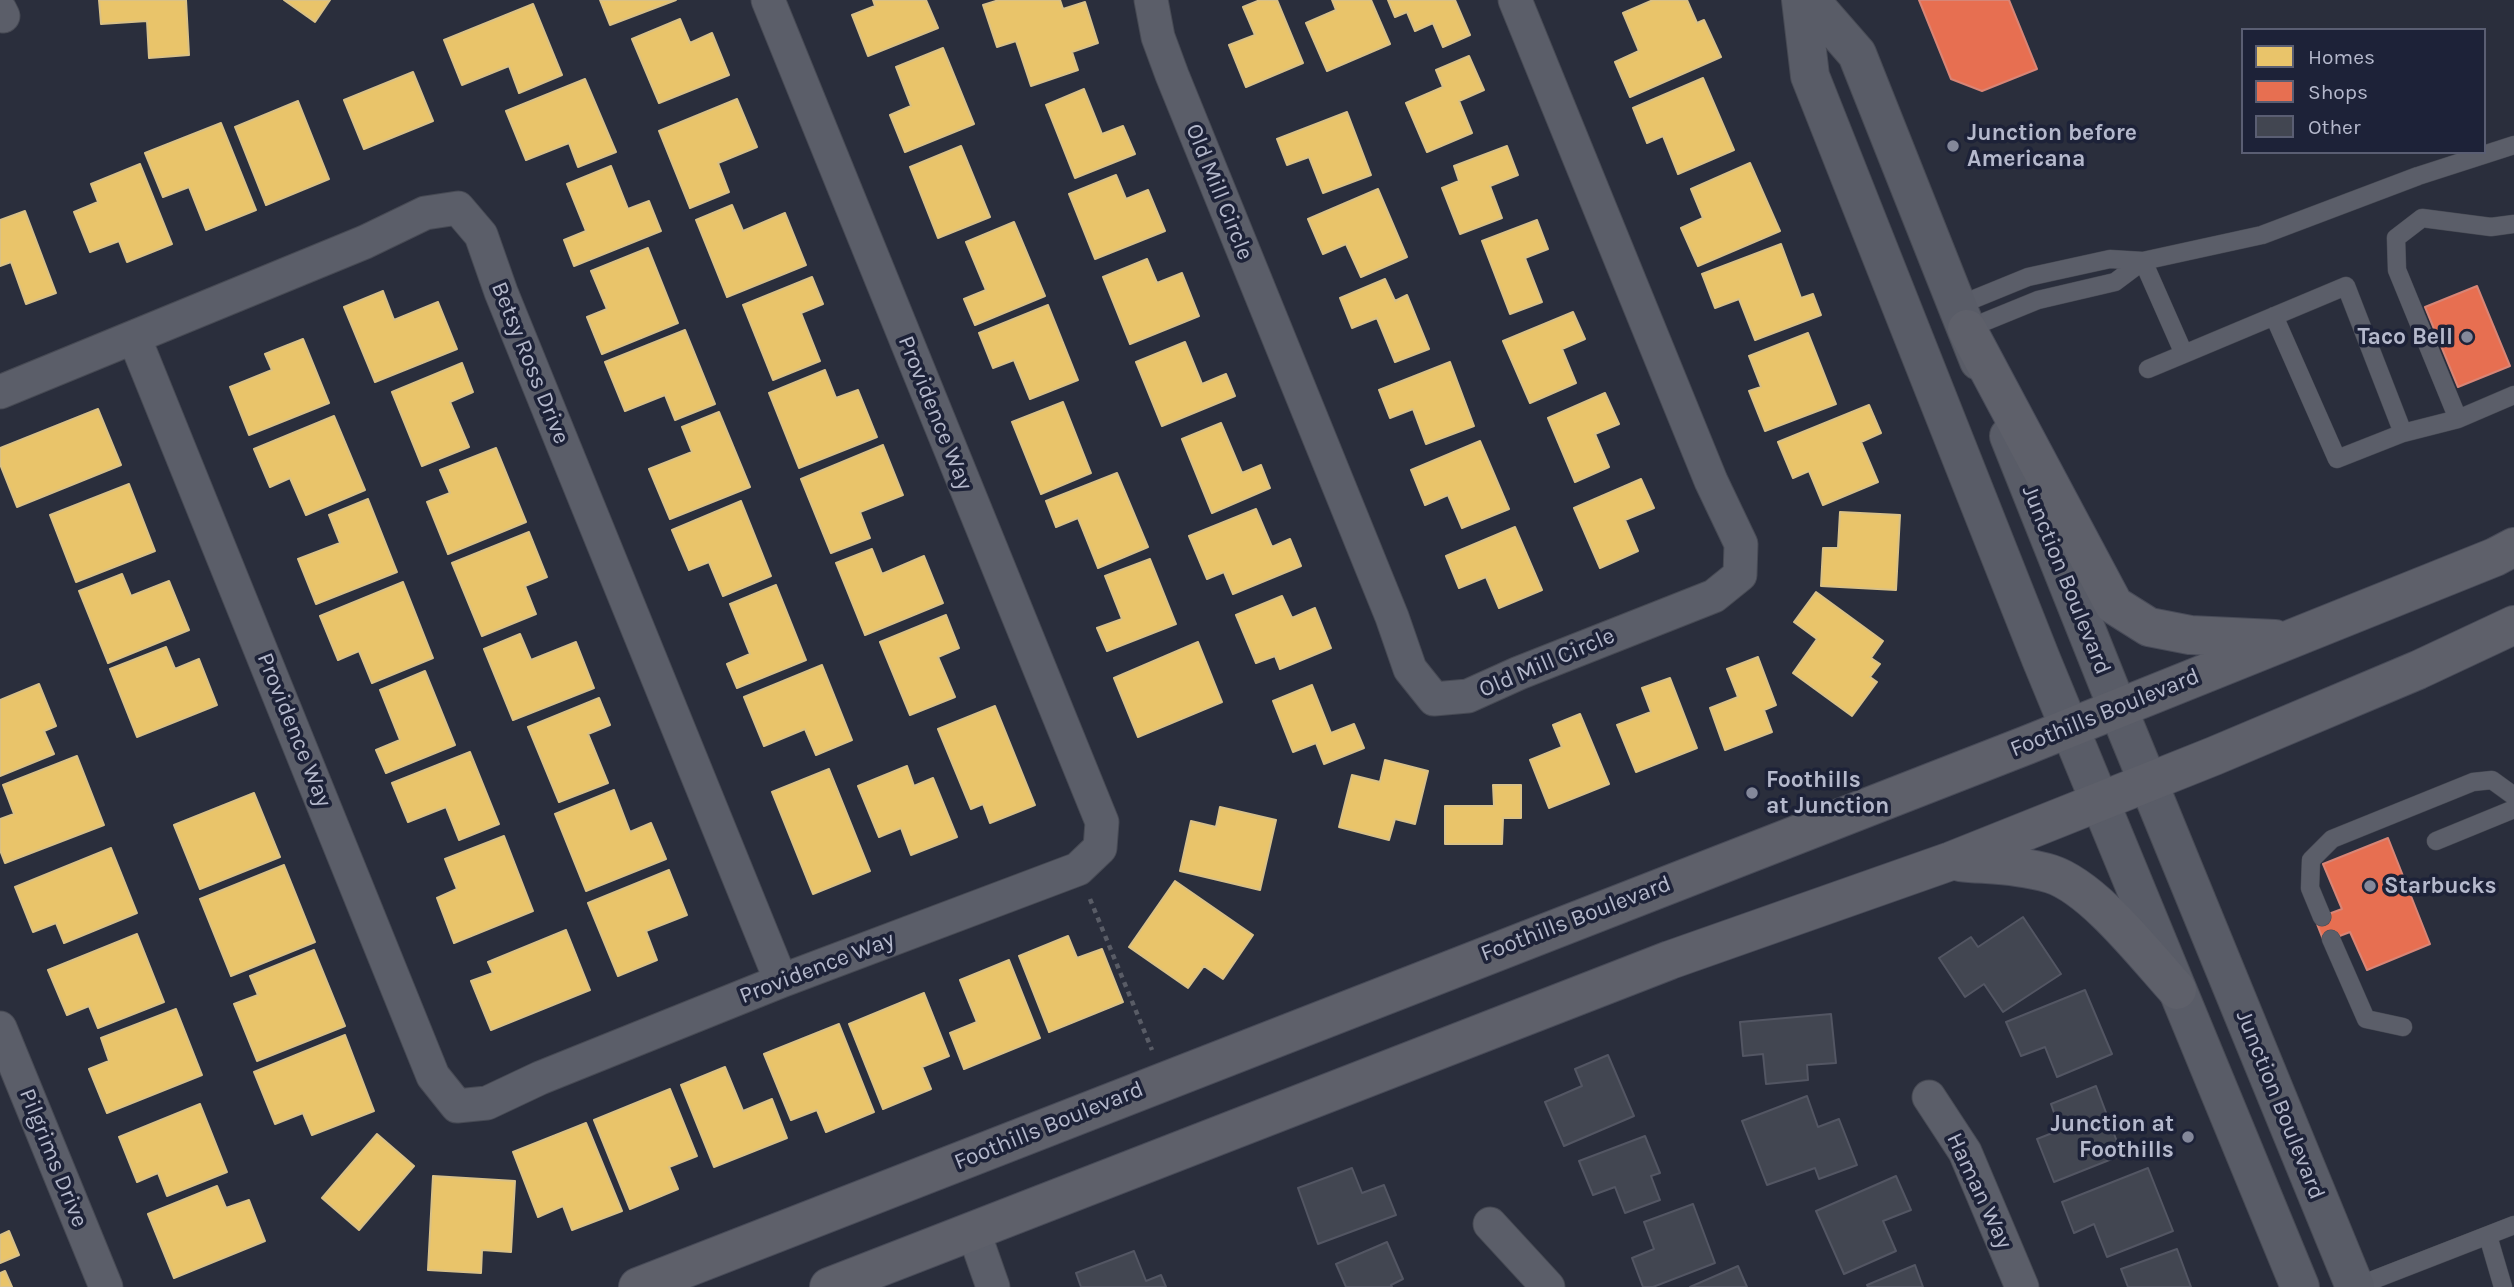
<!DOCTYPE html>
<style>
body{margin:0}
#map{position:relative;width:2514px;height:1287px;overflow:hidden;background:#2a2e3c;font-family:Karla,sans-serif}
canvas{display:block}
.legend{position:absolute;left:2241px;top:28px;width:245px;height:126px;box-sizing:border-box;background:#1d2238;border:2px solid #5a5e73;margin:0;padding:9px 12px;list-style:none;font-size:21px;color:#b5b9cc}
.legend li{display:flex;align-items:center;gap:14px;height:35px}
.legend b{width:35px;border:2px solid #5a5e73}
</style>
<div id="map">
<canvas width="2514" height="1287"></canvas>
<ul class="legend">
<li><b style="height:19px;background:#e9c46a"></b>Homes</li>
<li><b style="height:19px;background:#e76f51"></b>Shops</li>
<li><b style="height:19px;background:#424651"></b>Other</li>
</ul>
</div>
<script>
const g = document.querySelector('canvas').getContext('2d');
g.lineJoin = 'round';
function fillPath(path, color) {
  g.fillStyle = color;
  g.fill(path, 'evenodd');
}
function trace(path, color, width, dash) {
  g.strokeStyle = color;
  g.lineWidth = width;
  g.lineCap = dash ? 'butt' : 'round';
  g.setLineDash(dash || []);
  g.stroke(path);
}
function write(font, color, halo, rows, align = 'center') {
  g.font = font + ' Karla,sans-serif';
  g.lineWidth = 7;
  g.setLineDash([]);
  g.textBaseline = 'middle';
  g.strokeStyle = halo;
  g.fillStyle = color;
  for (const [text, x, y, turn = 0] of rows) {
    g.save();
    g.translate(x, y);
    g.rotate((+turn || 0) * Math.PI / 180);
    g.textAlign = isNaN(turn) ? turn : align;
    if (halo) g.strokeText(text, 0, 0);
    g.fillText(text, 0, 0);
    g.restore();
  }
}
const homes = new Path2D(`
 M99 0H186L189 55 149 58 147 21 101 24Z
 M284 0H330L315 22Z
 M600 0H676L610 25Z
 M873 0H926L938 28 868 56 852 15 875 6Z
 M999 0H1060L1063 9 1085 2 1098 43 1072 52 1078 70 1031 86 1016 41 997 47 983 5Z
 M1260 0H1277L1303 63 1246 87 1229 45 1255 35 1243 7Z
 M1332 0H1371L1390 44 1327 71 1306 23 1336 10Z
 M1388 0H1455L1470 35 1443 47 1433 23 1415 31 1407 12 1395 17Z
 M1653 0H1687L1697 23 1704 20 1721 57 1630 97 1615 62 1639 51 1623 13Z
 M533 4 562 75 519 93 509 66 462 85 444 40Z
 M680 19 690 43 712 33 729 75 659 103 632 39Z
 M943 48 974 124 905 152 890 115 911 106 896 67Z
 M1469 56 1484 90 1459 101 1472 133 1427 152 1406 103 1443 87 1436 70Z
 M413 72 433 121 364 149 344 100Z
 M1703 78 1734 150 1678 174 1663 136 1647 143 1633 108Z
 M585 79 616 152 578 167 569 143 526 160 506 111Z
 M1084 89 1102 134 1123 126 1135 154 1075 178 1046 105Z
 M737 99 757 147 718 163 729 192 690 208 659 131Z
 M298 101 329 179 266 205 235 127Z
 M1347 112 1371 175 1323 193 1309 157 1287 165 1277 139Z
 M221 123 256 210 206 230 189 187 163 197 145 153Z
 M961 146 990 217 938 238 910 167Z
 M1507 146 1518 175 1490 186 1502 218 1460 234 1442 188 1459 181 1454 166Z
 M1750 163 1780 231 1698 266 1681 228 1703 218 1691 189Z
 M140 164 172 244 127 262 119 241 90 252 74 212 98 202 91 184Z
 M611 166 628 209 649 201 661 231 574 266 564 240 586 231 567 184Z
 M1116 175 1126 199 1148 190 1165 231 1095 259 1069 194Z
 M1378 189 1407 257 1361 277 1346 244 1323 254 1308 219Z
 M732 205 743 231 785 213 806 265 727 297 696 220Z
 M25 211 56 293 26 304 11 262 0 266V220Z
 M1537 220 1548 249 1525 258 1542 302 1510 314 1482 241Z
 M1014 222 1045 296 975 325 964 299 986 290 966 242Z
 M1781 244 1801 298 1813 294 1821 315 1755 340 1739 299 1715 308 1702 274Z
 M648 248 678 323 602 354 587 317 607 309 591 271Z
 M1147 259 1157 283 1182 273 1199 316 1130 344 1103 277Z
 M812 277 823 304 801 313 820 361 773 380 743 305Z
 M1385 279 1395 301 1407 295 1429 349 1395 362 1377 318 1352 328 1340 298Z
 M383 291 394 320 438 302 457 349 375 382 344 307Z
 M1048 305 1078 380 1030 399 1014 360 993 368 979 333Z
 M1573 312 1585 339 1562 349 1576 383 1530 403 1503 341Z
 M685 330 715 404 675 420 665 395 625 411 605 362Z
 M1808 333 1836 404 1765 431 1749 391 1761 387 1749 356Z
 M303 339 329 403 249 435 230 387 272 370 265 354Z
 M1185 342 1202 384 1226 374 1235 396 1162 426 1136 362Z
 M1450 362 1474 426 1426 444 1413 409 1390 418 1379 390Z
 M462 363 473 392 450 402 469 447 422 466 392 392Z
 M825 370 836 398 858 390 877 437 799 468 769 393Z
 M1605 393 1619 424 1595 434 1609 467 1575 482 1548 418Z
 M1063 402 1091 473 1041 494 1012 422Z
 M1869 405 1881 433 1861 442 1878 482 1823 505 1809 471 1793 478 1778 442Z
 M98 409 121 465 17 507 0 464V448Z
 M719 412 750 487 670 519 649 469 692 452 682 427Z
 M334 416 365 490 306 515 290 478 270 487 254 449Z
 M1221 423 1242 473 1261 465 1270 488 1212 513 1182 439Z
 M1480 441 1509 509 1462 528 1448 495 1425 505 1411 470Z
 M883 445 903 495 860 512 870 538 831 553 801 479Z
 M496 448 526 522 448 554 427 502 450 493 440 470Z
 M1117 473 1148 547 1098 568 1078 518 1056 527 1046 501Z
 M1641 479 1654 508 1625 520 1638 551 1600 568 1574 508Z
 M129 484 155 551 76 582 50 515Z
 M368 499 397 572 316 604 298 559 340 543 329 515Z
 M741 501 771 576 723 596 709 562 689 570 672 530Z
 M1256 509 1272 547 1290 539 1301 566 1233 594 1224 572 1207 579 1189 536Z
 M1840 512 1900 515 1896 590 1821 586 1823 548H1838Z
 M1515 527 1542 590 1499 608 1486 577 1459 588 1446 556Z
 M529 532 547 577 525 586 536 614 482 636 452 563Z
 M872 549 882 574 924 556 943 603 865 635 836 563Z
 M1150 559 1176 624 1107 651 1097 628 1122 619 1105 576Z
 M122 574 131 596 169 581 189 630 108 663 79 591Z
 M403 582 433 658 372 683 359 651 338 660 320 616Z
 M776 585 806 660 737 688 727 664 750 654 730 604Z
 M1816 592 1883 641 1871 658 1880 664 1870 677 1877 682 1852 716 1793 673 1817 639 1794 622Z
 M1282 596 1292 618 1315 608 1331 648 1280 669 1275 656 1256 663 1236 615Z
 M946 615 959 648 938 657 955 697 910 715 880 642Z
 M520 634 531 660 576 642 594 688 513 720 484 649Z
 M1198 642 1222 702 1138 737 1114 678Z
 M166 647 175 669 199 659 217 705 137 737 110 669Z
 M1758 657 1776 705 1764 710 1772 732 1725 750 1710 708 1738 697 1727 669Z
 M822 665 852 740 816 755 805 729 764 746 744 697Z
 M425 671 455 745 386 773 376 750 400 740 380 690Z
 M1670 678 1697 748 1636 772 1617 725 1651 712 1642 688Z
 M39 684 56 726 44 731 54 754 0 776V700Z
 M1312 685 1331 733 1354 724 1364 748 1324 764 1316 743 1293 752 1273 701Z
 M599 698 610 725 588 734 608 783 559 802 528 727Z
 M995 706 1035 805 990 823 983 804 971 809 938 729Z
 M1580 714 1609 784 1549 808 1530 760 1562 747 1553 725Z
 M470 752 499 824 459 840 446 807 408 822 392 783Z
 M77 756 104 825 5 863 0 850V819L14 814 3 785Z
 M1385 760 1428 771 1415 824 1395 819 1389 840 1339 827 1352 775 1380 782Z
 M907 766 914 786 933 778 957 837 911 855 901 828 879 837 858 786Z
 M829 769 870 871 813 894 772 792Z
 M1493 785H1521V818H1503L1502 844H1445V806H1494Z
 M614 790 630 832 651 823 666 859 586 891 555 814Z
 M254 793 280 857 200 889 174 825Z
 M1220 807 1276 820 1260 890 1180 871 1191 821 1216 827Z
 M504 836 533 911 454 943 437 898 457 889 445 859Z
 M111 848 137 913 64 943 56 923 33 932 15 887Z
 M284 865 315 942 231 976 200 899Z
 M669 870 687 915 646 931 657 960 618 976 588 903Z
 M1175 881 1253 935 1223 979 1204 966 1188 988 1129 947Z
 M566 930 590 990 491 1030 471 981 493 973 488 962Z
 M137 934 164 1002 98 1028 89 1006 67 1015 48 970Z
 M1068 936 1077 958 1102 949 1123 1002 1049 1032 1019 956Z
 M314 950 345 1026 257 1061 234 1004 258 995 250 976Z
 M1009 960 1040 1038 964 1069 950 1033 977 1022 960 980Z
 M924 993 949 1056 922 1067 931 1089 883 1109 849 1024Z
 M176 1009 202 1075 107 1113 89 1069 109 1061 101 1038Z
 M839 1024 874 1112 826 1132 817 1110 791 1120 764 1054Z
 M345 1035 374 1111 312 1135 303 1113 275 1124 254 1072Z
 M725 1067 743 1111 772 1099 787 1138 714 1167 681 1085Z
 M670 1089 697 1156 669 1167 678 1189 630 1209 594 1120Z
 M200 1104 227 1172 167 1196 158 1173 137 1182 119 1137Z
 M586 1123 622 1211 572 1230 563 1206 538 1217 513 1152Z
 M377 1134 414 1166 359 1230 322 1198Z
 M433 1176 515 1181 511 1252 482 1250 481 1273 428 1270Z
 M217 1186 226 1208 249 1200 265 1241 174 1278 148 1214Z
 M9 1231 19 1255 0 1263V1235Z
 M5 1271 12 1287H0V1273Z`);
fillPath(homes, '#e9c46a');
trace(homes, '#d9c187', 2);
const shops = new Path2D(`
 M1919 0H2009L2037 69 1982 91 1951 79Z
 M2477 286 2510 366 2458 387 2425 307Z
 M2388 838 2430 944 2367 970 2350 932 2324 942 2315 919 2342 909 2323 864Z`);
fillPath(shops, '#e76f51');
trace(shops, '#d88576', 2);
const building = new Path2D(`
 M2023 917 2061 974 2003 1012 1984 984 1965 997 1939 958 1971 937 1978 947Z
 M2085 990 2112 1054 2057 1077 2045 1047 2021 1056 2006 1022Z
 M1831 1014 1836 1063 1807 1065 1808 1080 1766 1084 1763 1054 1743 1056 1740 1022Z
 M1608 1055 1634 1116 1564 1146 1545 1102 1582 1086 1575 1069Z
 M2096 1086 2122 1155 2054 1182 2037 1139 2060 1130 2051 1104Z
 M1807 1096 1818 1127 1839 1119 1857 1165 1819 1179 1815 1168 1767 1185 1742 1121Z
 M1645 1136 1660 1173 1651 1176 1660 1200 1625 1213 1615 1187 1593 1195 1579 1161Z
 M1352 1168 1362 1193 1384 1185 1396 1215 1318 1244 1298 1188Z
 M2148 1168 2173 1231 2107 1257 2094 1224 2074 1233 2062 1202Z
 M1896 1176 1911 1210 1883 1221 1896 1251 1844 1274 1816 1211Z
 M1693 1204 1715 1263 1653 1287H1643L1632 1258 1654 1249 1644 1222Z
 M1387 1242 1403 1279 1391 1285 1392 1287H1346L1336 1264Z
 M2177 1249 2191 1287H2128L2121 1269Z
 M1134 1251 1146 1281 1161 1275 1166 1287H1081L1076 1273Z
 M1915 1265 1923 1287H1868L1867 1285Z
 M1738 1266 1747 1287H1690Z`);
fillPath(building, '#424651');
trace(building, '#535663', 2);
const lane = new Path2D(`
 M2514 224 2491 227 2422 218 2396 238 2397 270 2458 419 2514 395
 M2143 261 2184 354 2148 369
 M1957 306 2028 277 2110 259 2143 261 2262 235 2418 176 2514 145
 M2274 316 2337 459 2403 433 2458 419
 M1967 329 2038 300 2115 282 2143 261
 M2184 354 2346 286 2403 433
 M2436 841 2514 809
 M2322 917 2310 888 2311 860 2332 839 2473 782 2492 780 2514 796
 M2331 939 2366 1019 2403 1027
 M2488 1236 2503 1287
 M2355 1287 2514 1225`);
const street = new Path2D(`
 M1151 0 1158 37 1172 75 1392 617 1410 669 1434 699 1468 696 1519 673 1714 596 1740 575 1741 544 1711 481 1515 0
 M0 10 3 16
 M134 337 433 1076 457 1106 487 1103 540 1078 781 981 1078 869 1100 848 1102 822 768 0
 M0 392 365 242 425 213 458 208 481 235 501 292 781 981
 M0 1028 106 1287
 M1929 1097 1965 1152 2022 1287
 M1490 1224 1548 1287
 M973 1230 993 1287`);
const secondary = new Path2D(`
 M1801 0 1810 76 2041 659 2300 1287
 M1810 0 1857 54 1979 361
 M2009 436 2118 709 2355 1287`);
const primary = new Path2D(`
 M1967 329 2114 605 2149 627 2190 635 2275 639
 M1960 862C1990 865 2022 865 2051 874 2094 888 2146 956 2177 990
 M638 1287 2027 745 2495 557 2514 547
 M829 1287 1670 960 1951 861 2214 756 2418 670 2514 625`);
trace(lane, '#474a54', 19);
trace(street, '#474a54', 35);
trace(secondary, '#474a54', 40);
trace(primary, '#484b58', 40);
trace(new Path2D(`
 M1090 899 1152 1050`), '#595c66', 4.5, [5, 5]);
trace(lane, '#5b5e69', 18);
trace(street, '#5b5e69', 33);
trace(secondary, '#595c67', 38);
trace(primary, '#5e606a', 38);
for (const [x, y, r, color] of [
 [1953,146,7,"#84889a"],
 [2467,337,7,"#84889a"],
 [1752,793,7,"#84889a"],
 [2370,886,7,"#84889a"],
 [2188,1137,7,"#84889a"]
]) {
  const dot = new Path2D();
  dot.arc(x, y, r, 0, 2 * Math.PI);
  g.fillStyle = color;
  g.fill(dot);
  trace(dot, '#1d2238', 2.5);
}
write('bold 23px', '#b5b9cc', '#1d2238', [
 ["Junction before",1967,133],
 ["Americana",1967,159],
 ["Taco Bell",2453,337,"right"],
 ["Foothills",1766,780],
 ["at Junction",1766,806],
 ["Starbucks",2384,886],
 ["Junction at",2174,1124,"right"],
 ["Foothills",2174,1150,"right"]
], 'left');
write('23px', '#b5b9cc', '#1d2238', [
 ["Old Mill Circle",1219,192,68],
 ["Betsy Ross Drive",530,363,68],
 ["Providence Way",935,413,68],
 ["Junction Boulevard",2066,580,68],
 ["Old Mill Circle",1547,663,-23],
 ["Foothills Boulevard",2105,713,-22],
 ["Providence Way",294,730,68],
 ["Foothills Boulevard",1576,919,-21],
 ["Providence Way",817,968,-21],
 ["Junction Boulevard",2280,1105,68],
 ["Foothills Boulevard",1049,1126,-22],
 ["Pilgrims Drive",53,1158,68],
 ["Haman Way",1979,1191,65]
]);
</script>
